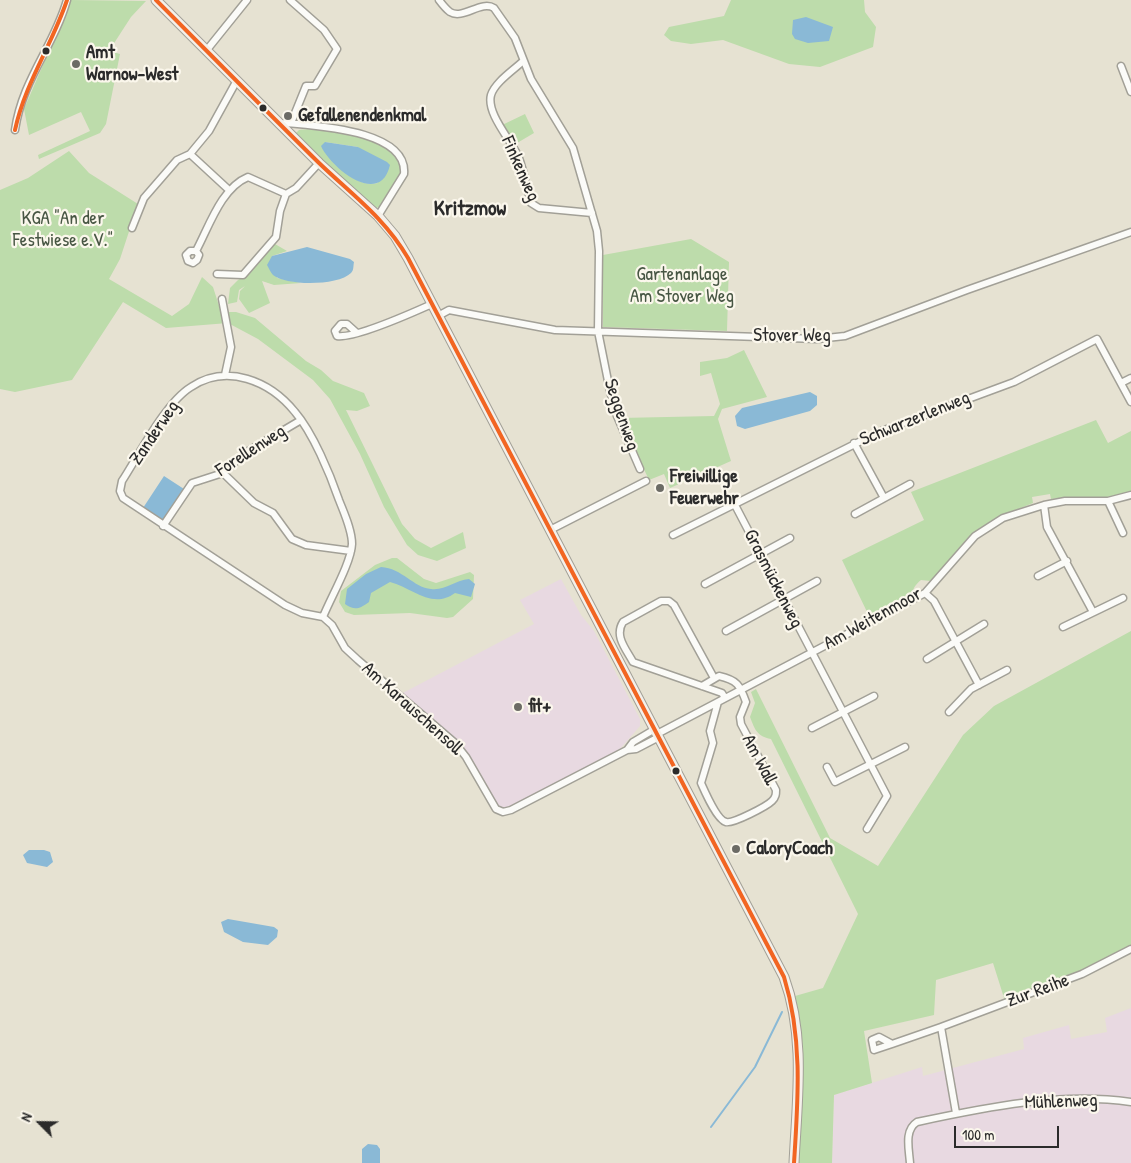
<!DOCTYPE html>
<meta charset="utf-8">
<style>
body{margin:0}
#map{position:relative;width:1131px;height:1163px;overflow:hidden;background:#e6e2d2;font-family:"Patrick Hand",sans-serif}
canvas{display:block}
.north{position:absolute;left:15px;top:1098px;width:50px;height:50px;-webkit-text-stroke:4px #fbf7ec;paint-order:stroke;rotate:293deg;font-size:14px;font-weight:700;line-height:20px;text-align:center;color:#2b2b2b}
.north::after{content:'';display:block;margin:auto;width:18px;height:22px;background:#2b2b2b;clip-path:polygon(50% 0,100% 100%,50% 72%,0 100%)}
.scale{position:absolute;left:954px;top:1126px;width:105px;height:22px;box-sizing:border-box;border:2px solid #2b2b2b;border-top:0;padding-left:6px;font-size:15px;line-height:18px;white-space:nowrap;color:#2b2b2b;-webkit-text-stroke:4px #fbf7ec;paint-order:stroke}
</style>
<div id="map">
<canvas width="1131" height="1163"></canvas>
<div class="north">N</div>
<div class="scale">100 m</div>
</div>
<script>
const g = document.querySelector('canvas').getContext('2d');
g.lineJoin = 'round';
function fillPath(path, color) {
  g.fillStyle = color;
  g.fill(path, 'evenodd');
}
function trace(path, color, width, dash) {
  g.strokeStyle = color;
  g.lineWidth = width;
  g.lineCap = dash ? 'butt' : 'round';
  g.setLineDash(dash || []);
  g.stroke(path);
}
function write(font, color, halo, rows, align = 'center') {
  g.font = font + ' "Patrick Hand",sans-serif';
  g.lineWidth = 4.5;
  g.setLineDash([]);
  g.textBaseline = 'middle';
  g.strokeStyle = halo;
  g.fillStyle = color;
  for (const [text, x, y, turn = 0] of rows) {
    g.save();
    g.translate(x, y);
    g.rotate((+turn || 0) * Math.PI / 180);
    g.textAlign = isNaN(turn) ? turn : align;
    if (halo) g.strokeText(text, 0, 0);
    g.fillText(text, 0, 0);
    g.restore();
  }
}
fillPath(new Path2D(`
 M561 579 581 615 594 631 640 719V726L613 757 511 810 496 809 466 757 399 695 534 624 520 600Z
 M1131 1008V1163H832L834 1095 922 1067 923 1076 1024 1049 1023 1038 1069 1025 1071 1039 1107 1032 1105 1018Z`), '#e8d9e1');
fillPath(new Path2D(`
 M71 0 146 1 131 17 109 51 120 54 106 124 100 133 39 159 38 155 90 131 81 112 29 135 24 109Z
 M731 0H864L865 12 876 27 873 47 820 67 789 64 723 40 691 44 671 41 664 35 669 27 724 16Z
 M525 114 534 133 512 146 500 126Z
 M299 130C325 127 388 134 400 162 401 165 401 170 402 173L380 207 376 208C347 186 321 160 295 134ZM325 142 358 147 378 183C352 189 339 160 325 142Z
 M69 151 89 173 138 204 120 259 109 279 172 316 189 304 202 277 213 287 221 312H236L255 318 306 361 321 370 333 381 364 393 370 406 357 411 346 410 402 524 415 539 431 548 463 532 466 548 437 561 418 555 407 545 384 507 360 454 330 399 313 380 258 339 228 323 166 328 123 302 72 380 15 392 0 389V190L28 178Z
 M691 239 729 262 727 331 603 327V255Z
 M275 244 287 251 272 256 277 278 301 283 274 285 262 281 270 303 249 313 239 299 240 291 245 286 239 290 237 302 228 304 230 288 238 280 247 275Z
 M744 350 767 397 722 409 718 419 731 461 670 488 664 474 649 480 620 418 714 416 720 404 711 373 700 376V362L727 358Z
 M1096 420 1108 443 1131 431V492L1108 498 1066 497 1051 499 1050 494 1032 497 1033 503 1001 516 972 534 931 581 921 580C915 585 912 589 913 596L869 616 842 560 924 520 911 492Z
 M392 558H397L424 579 436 583 470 572 474 575 473 599 453 617 447 618 410 613 354 615 345 612 339 602 341 591 375 565Z
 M1131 631V947L1112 954 1082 972 1005 1001 993 963 936 980 934 1015 864 1031 872 1083 834 1095 832 1163H798C801 1108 809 1050 795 996L823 988 858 914 771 739C757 736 755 730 750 717L755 703 751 692 756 689 830 838 878 866 963 735 994 706Z`), '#bddcab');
fillPath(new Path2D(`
 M806 17 833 27 829 41 808 43 795 39 792 34 793 20Z
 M325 142 358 147 387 162 390 165C380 208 331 168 321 146Z
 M307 247 350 259 354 262C353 267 354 270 351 273 338 286 286 286 273 275 270 272 269 268 267 265L272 256Z
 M810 392 817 396V405L810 411 745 429 737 426 735 416 742 408Z
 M164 476 184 489 162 521 143 508Z
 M381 567C402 568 414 588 431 589 445 591 455 580 469 579L475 584 471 597 455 593C432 610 413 588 390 582L371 593 369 602C359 609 355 611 345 604L347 589 366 574Z
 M29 850H44L50 852 53 862 47 867 27 863 23 855Z
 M228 919 274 927 278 930 277 937 268 945 243 942 224 932 221 922Z
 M368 1144 377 1145 380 1149V1163H362V1149Z`), '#8ab9d6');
trace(new Path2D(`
 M711 1127 755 1067 782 1012`), '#8ab9d6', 2);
const street = new Path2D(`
 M290 0 324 30 337 49 315 86H306L291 123
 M439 0C442 4 446 9 450 12 463 20 481 0 494 8L515 38 531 79 573 148 597 231 599 251 598 331 610 391 617 416 640 469
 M206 51 247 0
 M523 61C514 70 495 82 491 95 486 114 512 141 519 158 524 172 527 188 531 203L539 208 592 213
 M1121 66 1131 92
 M279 124 286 123C316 126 408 130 404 174L378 216
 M15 130C22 80 54 46 67 0
 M190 154 229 190
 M132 228 144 198 177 160 190 154 209 131 236 82
 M196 251H190L186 255 188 261 193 263 197 260 199 255 196 251C209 227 221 188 248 177L286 194 296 188 319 163
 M217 274 243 275 276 237 280 211 286 194
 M222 299 231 347 225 375
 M438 316 449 310 555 330 817 339 845 336 967 290 1131 232
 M357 333 347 324H341L335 331 337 336C355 339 414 312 432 304
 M1121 383 1131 378
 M854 443 884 498
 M223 473 254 503 273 513 292 539 306 545 351 551
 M1108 501 1123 533
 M735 505 887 796 867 829
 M1044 505 1047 527 1093 612
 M855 514 910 484
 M163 526 192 483 223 473 245 453 301 420
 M550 530 646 481
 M673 535 879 432 1014 382 1097 339 1131 402
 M1038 576 1067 561
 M705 584 790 538
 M925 593 934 601 979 685
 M323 617C331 597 351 563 352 544 352 530 344 513 339 500 330 474 313 433 295 412 270 381 227 363 191 387 165 403 139 455 122 481L120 491 123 498 285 605 302 613 323 617 332 625 345 648 358 660 455 743 466 757 496 809 503 812 511 810 627 750 636 749 659 737
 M1063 627 1123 598
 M726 631 817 581
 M927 659 984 624
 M714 678 674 605 669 601H661L623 622C614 636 626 649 633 662L722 693 725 698
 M702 686 719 676C737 680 740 685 746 702L740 717 741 724 776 790C776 794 776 797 772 801 767 806 733 824 726 822 717 820 705 792 701 783L713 743 710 731 718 702
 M949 712 971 689 1007 670
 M812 728 874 696
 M657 734 925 593 975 536 1003 518 1044 505 1065 501H1108L1131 495
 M627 750 633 742 655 729
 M827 767 835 782 905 747
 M879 1037 892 1044 874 1050 872 1040Z
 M892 1044 941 1027
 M956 1113 941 1027 1082 974 1131 949
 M910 1163C909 1149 904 1130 917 1122 987 1107 1060 1092 1131 1102`);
const secondary = new Path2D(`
 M156 0 319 163 378 216 395 236 408 258 784 977C806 1037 797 1100 794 1163`);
trace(street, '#a2a097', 9);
trace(secondary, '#a2a097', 11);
trace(street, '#fbfbf8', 6);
trace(secondary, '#f4f0ea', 9);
trace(new Path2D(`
 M156 0C210 54 263 108 318 162 351 194 384 217 408 258L784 977C803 1039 798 1100 794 1163
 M15 130C25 83 52 45 67 0`), '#f26522', 4);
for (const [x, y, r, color] of [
 [46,51,4.5,"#2b2b2b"],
 [76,64,5,"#6c6b65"],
 [263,108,4.5,"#2b2b2b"],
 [288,116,5,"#6c6b65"],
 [660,488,5,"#6c6b65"],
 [518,707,5,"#6c6b65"],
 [676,771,4.5,"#2b2b2b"],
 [736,849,5,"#6c6b65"]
]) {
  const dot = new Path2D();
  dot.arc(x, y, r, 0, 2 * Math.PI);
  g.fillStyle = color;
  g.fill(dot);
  trace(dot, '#fbf7ec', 2);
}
write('bold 19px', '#2b2b2b', '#fbf7ec', [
 ["Amt",86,53],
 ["Warnow-West",86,75],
 ["Gefallenendenkmal",298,116],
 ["Freiwillige",670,477],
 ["Feuerwehr",670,499],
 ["fit+",528,707],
 ["CaloryCoach",746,849]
], 'left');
write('19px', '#2b2b2b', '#fbf7ec', [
 ["Finkenweg",520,169,66],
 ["Stover Weg",792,336],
 ["Seggenweg",621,415,71],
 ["Schwarzerlenweg",915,419,-22],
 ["Zanderweg",155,433,-56],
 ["Forellenweg",251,451,-33],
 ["Grasmückenweg",773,579,63],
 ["Am Weitenmoor",873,619,-29],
 ["Am Karauschensoll",412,709,42],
 ["Am Wall",759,760,62],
 ["Zur Reihe",1038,991,-20],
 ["Mühlenweg",1061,1102,-2]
]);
write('19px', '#475643', '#fbf7ec', [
 ["KGA \"An der",63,219],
 ["Festwiese e.V.\"",63,241],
 ["Gartenanlage",682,275],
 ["Am Stover Weg",682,297]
]);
write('bold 21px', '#2b2b2b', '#fbf7ec', [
 ["Kritzmow",470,209]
]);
</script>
